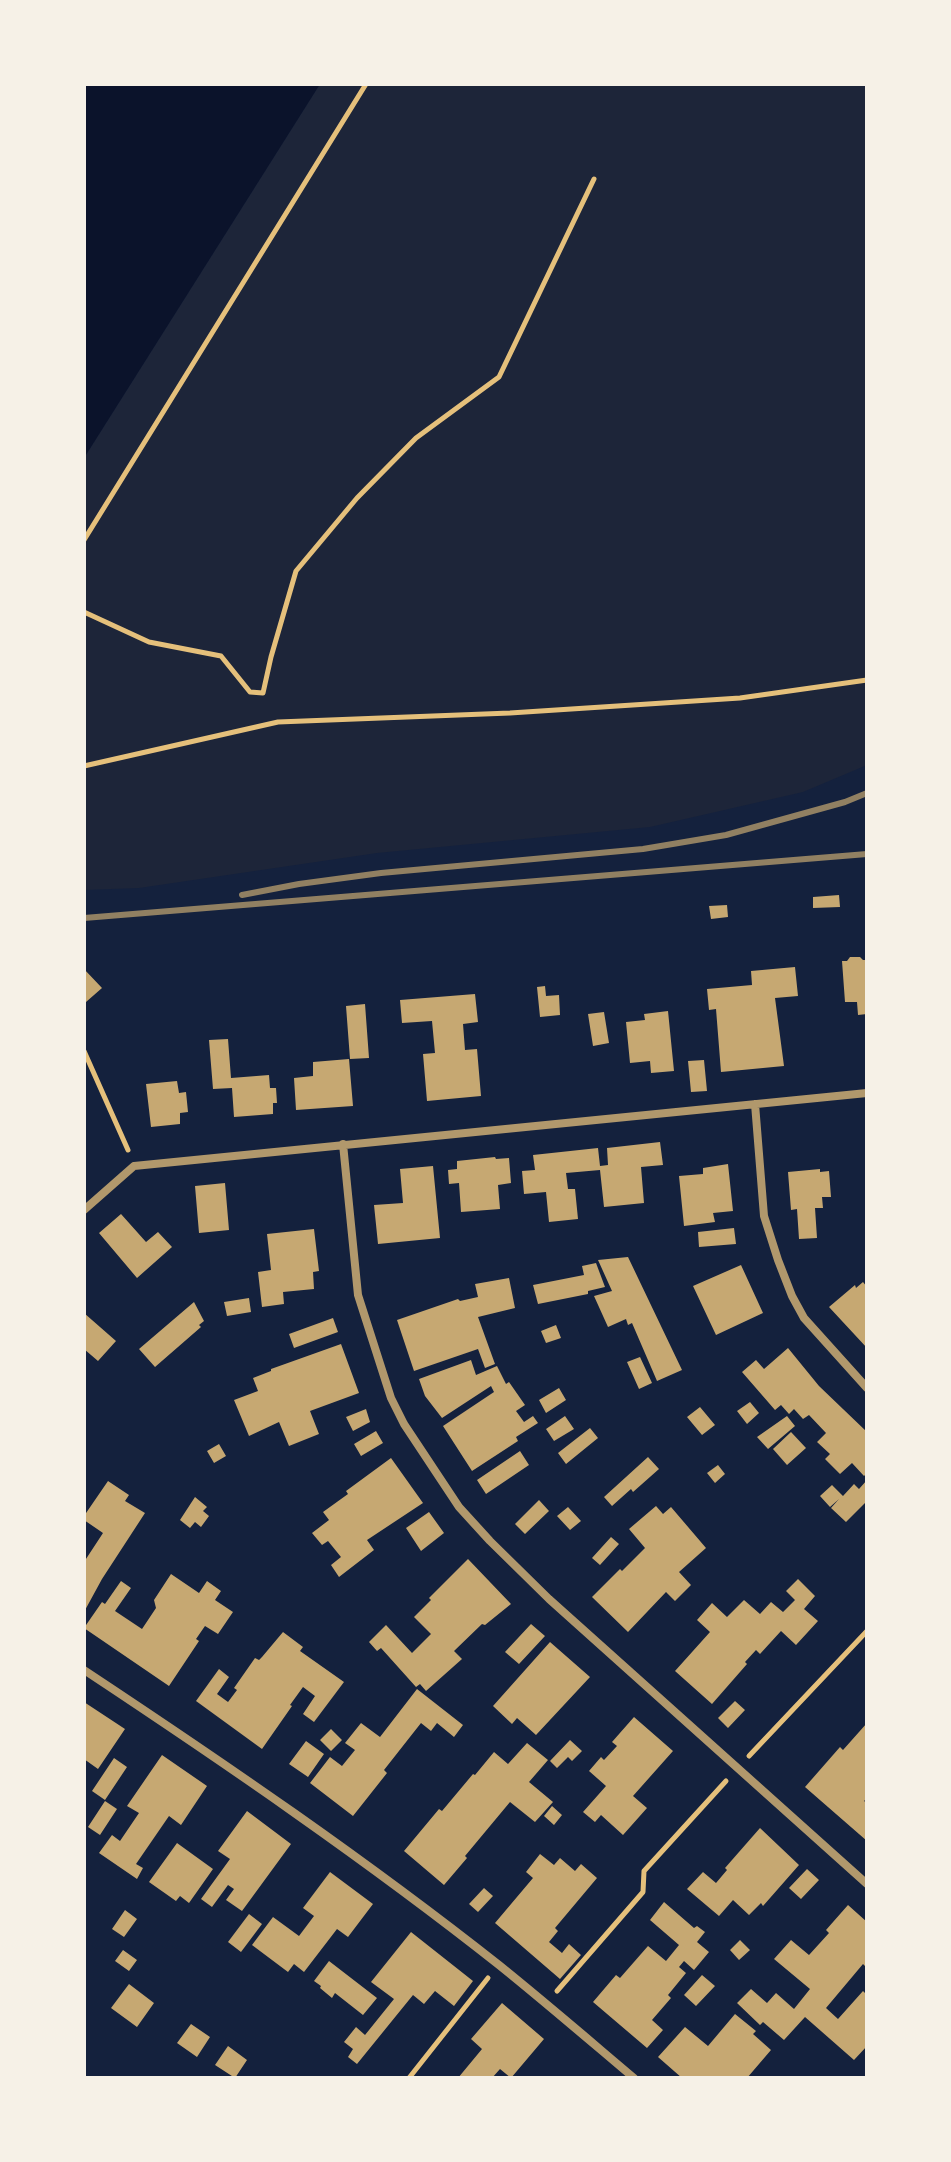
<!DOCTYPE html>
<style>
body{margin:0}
#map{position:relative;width:951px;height:2162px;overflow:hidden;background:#14213d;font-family:"Titillium Web",sans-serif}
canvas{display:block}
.frame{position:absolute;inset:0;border:86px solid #f6f1e7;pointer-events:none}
</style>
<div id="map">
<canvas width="951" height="2162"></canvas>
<div class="frame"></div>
</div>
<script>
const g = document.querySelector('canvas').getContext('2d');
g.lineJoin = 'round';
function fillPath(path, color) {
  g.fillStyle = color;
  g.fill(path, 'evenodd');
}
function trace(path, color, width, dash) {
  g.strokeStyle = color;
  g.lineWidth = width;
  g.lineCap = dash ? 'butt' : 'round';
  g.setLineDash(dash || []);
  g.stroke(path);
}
fillPath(new Path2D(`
 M320 84H867V765L803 792 650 827 377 853 139 888 84 890V458Z`), '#1d2539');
fillPath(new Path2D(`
 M84 84H320L84 458Z`), '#0b132b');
fillPath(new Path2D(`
 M839 895 840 907 813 908V897Z
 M727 905 728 917 711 919 709 906Z
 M850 957H860L863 960H867V1014L858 1015 857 1002H845L842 961H847Z
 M795 967 798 996 775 998 784 1066 721 1072 716 1009 709 1010 707 989 752 985 751 971Z
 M84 969 102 988 86 1002 84 1000Z
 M545 986 546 996 559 995 560 1015 540 1017 537 987Z
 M475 994 478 1022 463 1024 465 1050 477 1049 481 1096 427 1101 423 1054 435 1053 432 1021 402 1023 400 1000Z
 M365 1004 369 1058 350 1059 346 1006Z
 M668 1011 674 1071 651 1073 650 1061 630 1063 626 1022 645 1020 644 1014Z
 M604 1012 609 1043 593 1046 588 1014Z
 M228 1039 231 1078 269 1075 270 1088H276L277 1103H273V1114L234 1117 232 1088 213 1089 209 1040Z
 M349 1059 353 1106 296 1110 294 1078 313 1076V1062Z
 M704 1060 707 1091 691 1092 688 1061Z
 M177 1081 179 1093 186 1092 188 1112 180 1113V1124L151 1127 146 1084Z
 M660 1142 663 1165 641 1167 644 1203 604 1207 600 1170 566 1173 568 1189H575L578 1219 549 1222 546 1192 524 1194 522 1171 535 1170 533 1155 598 1148 600 1166 608 1165 607 1148Z
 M495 1157 496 1159 509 1158 511 1183 498 1185 500 1209 461 1212 459 1183 449 1184 448 1170 457 1169V1161Z
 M728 1164 733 1211 713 1213 715 1222 684 1226 679 1176 703 1174V1168Z
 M433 1166 440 1238 378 1244 374 1205 403 1203 400 1169Z
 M820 1169V1172L829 1171 831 1197H822L823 1208H815L817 1238 799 1239 797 1209 791 1210 788 1172Z
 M225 1183 229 1230 199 1233 195 1186Z
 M121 1214 146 1242 158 1232 172 1247 137 1278 99 1233Z
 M734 1228 736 1244 699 1247 698 1232Z
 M314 1229 319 1271 313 1272 314 1289 283 1292 284 1304 262 1307 258 1272 271 1270 267 1234Z
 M628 1257 682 1370 657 1381 632 1323 628 1325 626 1319 608 1327 594 1296 612 1291 598 1260Z
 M596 1263 605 1287 588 1291V1294L538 1304 533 1285 584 1275 582 1266Z
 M741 1265 763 1313 716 1335 693 1286Z
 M509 1278 515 1308 478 1317 495 1364 485 1368 478 1349 414 1371 397 1320 458 1299 460 1301 478 1297 475 1284Z
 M863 1282 867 1287V1348L829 1307 855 1285 856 1288Z
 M249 1298 251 1312 227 1316 224 1302Z
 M194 1302 204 1321 199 1325 201 1327 155 1367 139 1349Z
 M84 1313 116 1341 98 1361 84 1349Z
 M333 1318 338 1332 294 1348 289 1334Z
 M556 1325 561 1338 546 1343 541 1331Z
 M341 1344 359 1393 310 1411 319 1434 289 1446 279 1422 249 1436 234 1400 258 1391 253 1378 271 1371V1369Z
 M788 1348 819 1386 867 1432V1473L864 1476 852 1463 840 1474 825 1459 830 1454 817 1442 826 1433 809 1415 803 1419 794 1409 789 1414 781 1405 775 1410 742 1372 756 1360 764 1369Z
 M640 1357 652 1383 639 1389 627 1362Z
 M471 1360 476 1375 497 1366 506 1384 509 1382 525 1405 516 1411 524 1422 533 1416 538 1423 516 1437 518 1441 472 1471 443 1426 494 1392 491 1386 442 1418 425 1396 419 1379Z
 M559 1388 566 1400 546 1413 539 1400Z
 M750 1402 759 1413 747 1424 737 1411Z
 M700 1407 715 1425 702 1435 687 1417Z
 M366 1409 370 1422 353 1431 346 1417Z
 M565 1416 574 1429 554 1441 546 1429Z
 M787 1416 795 1426 768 1449 757 1437Z
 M590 1428 598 1438 566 1464 558 1453Z
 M376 1431 383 1443 361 1456 354 1444Z
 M791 1432 806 1448 787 1465 773 1449Z
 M219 1444 226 1456 214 1463 207 1451Z
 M520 1451 529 1465 486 1494 477 1480Z
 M648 1457 659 1469 633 1492 631 1489 612 1506 604 1497Z
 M391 1458 423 1503 367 1540 374 1550 339 1577 331 1565 341 1557 328 1541 322 1545 312 1533 329 1520 323 1512 348 1494 346 1491Z
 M718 1465 725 1474 715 1483 707 1473Z
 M867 1480V1501L846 1522 831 1508 839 1499 830 1507 820 1496 832 1485 843 1496 854 1484 859 1489Z
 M108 1481 129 1495 125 1501 145 1513 102 1579 84 1612V1562L103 1533 84 1520V1516Z
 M195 1497 207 1507 203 1511 209 1516 201 1527 195 1522 190 1528 180 1520Z
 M539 1500 549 1511 525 1534 515 1524Z
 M656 1506 663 1514 671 1507 706 1548 679 1572 691 1585 675 1601 666 1592 628 1632 592 1597 620 1569 622 1571 645 1548 629 1529Z
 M568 1507 581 1521 570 1530 557 1516Z
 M429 1512 444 1533 421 1551 406 1528Z
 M611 1537 619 1544 600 1565 592 1558Z
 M468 1559 511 1604 485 1625 482 1624 454 1651 462 1659 426 1691 420 1684 416 1687 381 1648 377 1651 369 1642 386 1625 412 1653 431 1634 414 1617 431 1600 429 1598Z
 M171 1574 199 1593 207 1581 221 1591 215 1600 233 1612 218 1634 205 1626 196 1639 199 1641 169 1686 84 1628 102 1602 105 1604 121 1581 131 1588 115 1611 142 1629 156 1608 154 1600Z
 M798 1579 815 1596 804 1609 818 1621 796 1645 781 1631 760 1654 756 1650 745 1662 747 1664 712 1704 675 1671 710 1632 697 1620 712 1603 727 1617 744 1600 760 1614 771 1602 783 1612 795 1600 786 1591Z
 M531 1624 545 1636 519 1664 505 1652Z
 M283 1632 303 1647 300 1651 344 1682 314 1722 303 1714 315 1696 303 1687 290 1705 292 1706 262 1749 196 1701 219 1669 229 1677 217 1694 228 1702 237 1690 234 1688 255 1658 259 1660 262 1657Z
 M550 1642 590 1677 536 1735 517 1718 512 1724 493 1706Z
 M417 1689 463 1725 454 1737 437 1723 431 1731 421 1723 384 1770 387 1773 353 1816 310 1783 330 1757 342 1766 355 1750 345 1743 361 1723 380 1737Z
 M735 1701 745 1710 728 1728 718 1718Z
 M84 1702 125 1729 98 1769 84 1759Z
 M634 1717 673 1751 633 1796 647 1808 623 1835 601 1815 595 1822 583 1812 606 1786 589 1771 601 1757 604 1760 617 1746 612 1742Z
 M867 1723V1798L864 1801 867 1803V1841L805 1787 840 1747 843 1750Z
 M331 1729 342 1740 331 1751 320 1740Z
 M570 1740 582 1751 572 1761 568 1757 557 1768 550 1761Z
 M306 1741 324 1754 308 1777 289 1764Z
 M527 1743 548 1760 529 1782 553 1802 535 1822 510 1802 465 1856 467 1858 444 1885 404 1851 439 1809 442 1811 473 1774 475 1775 494 1752 508 1764Z
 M162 1755 207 1786 181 1825 169 1816 136 1864 143 1868 137 1879 99 1853 112 1835 120 1841 139 1813 127 1806Z
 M114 1758 127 1767 105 1800 92 1791Z
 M105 1801 117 1809 100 1835 88 1827Z
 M552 1806 562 1815 554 1825 544 1816Z
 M247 1811 291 1844 242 1911 226 1900 234 1889 228 1885 212 1907 201 1899 230 1859 218 1851Z
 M760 1828 799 1865 763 1906 761 1903 749 1915 733 1900 719 1916 687 1889 703 1872 716 1883 727 1870 725 1868Z
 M177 1843 213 1869 189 1903 180 1896 176 1901 149 1882Z
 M540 1854 554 1865 560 1858 575 1871 581 1864 597 1878 555 1928 558 1931 549 1942 562 1953 569 1944 581 1955 560 1979 495 1923 533 1878 526 1872Z
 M807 1869 819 1880 801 1899 789 1888Z
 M330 1872 373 1904 348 1937 337 1929 304 1972 294 1964 288 1972 252 1945 273 1917 299 1936 314 1916 303 1908Z
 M484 1888 493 1896 478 1912 469 1904Z
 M664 1902 694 1928 697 1926 705 1932 697 1942 709 1952 694 1970 684 1961 679 1967 686 1973 668 1995 671 1998 652 2020 663 2030 647 2048 593 2002 616 1975 620 1978 648 1946 666 1961 679 1945 650 1920Z
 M848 1905 867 1922V1968L863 1964 826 2008 838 2019 863 1991 867 1995V2046L854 2060 805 2017 784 2040 763 2022 760 2025 737 2003 751 1989 767 2003 776 1993 794 2009 810 1989 774 1959 791 1940 809 1955 829 1933 826 1930Z
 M125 1910 137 1919 124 1937 112 1929Z
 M249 1914 262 1924 241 1952 228 1942Z
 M411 1932 473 1981 454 2006 435 1991 424 2004 413 1995 357 2064 348 2057 353 2049 344 2042 356 2027 365 2035 394 1999 371 1982Z
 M740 1940 750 1950 739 1960 730 1950Z
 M123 1950 137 1960 129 1971 115 1961Z
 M329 1961 377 1998 363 2015 335 1993 332 1998 320 1988 321 1986 314 1981Z
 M702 1975 715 1986 696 2006 684 1995Z
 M129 1984 154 2003 137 2027 111 2008Z
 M502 2003 544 2039 511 2078 500 2069 492 2078H458L482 2049 471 2039Z
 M735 2014 756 2031 753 2034 771 2050 747 2078H682L658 2057 685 2027 708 2046Z
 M191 2024 210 2037 197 2057 177 2043Z
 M228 2046 247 2060 235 2078 215 2065Z`), '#c6a872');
trace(new Path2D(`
 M84 540 366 84
 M84 612 149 642 221 656 250 692 263 693 271 657 296 571 357 498 416 438 499 377 594 179
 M84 766 278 722 510 713 740 698 867 680
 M84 1051 128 1150
 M749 1756 867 1631
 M557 1991 643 1892 644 1871 726 1781
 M409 2078 488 1978`), '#e5c07b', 5);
trace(new Path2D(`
 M755 1104 764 1216 778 1260 792 1296 804 1318 867 1388
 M343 1144 358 1295 391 1398 404 1424 459 1507 490 1541 549 1599 867 1884
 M84 1210 134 1166 867 1093
 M84 1670C226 1764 366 1860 499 1965 545 2002 589 2040 634 2078`), '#b1986c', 8);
trace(new Path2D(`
 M242 895 299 884 381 873 643 849 726 835 845 802 867 793
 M84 918 867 854`), '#918062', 6);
</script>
